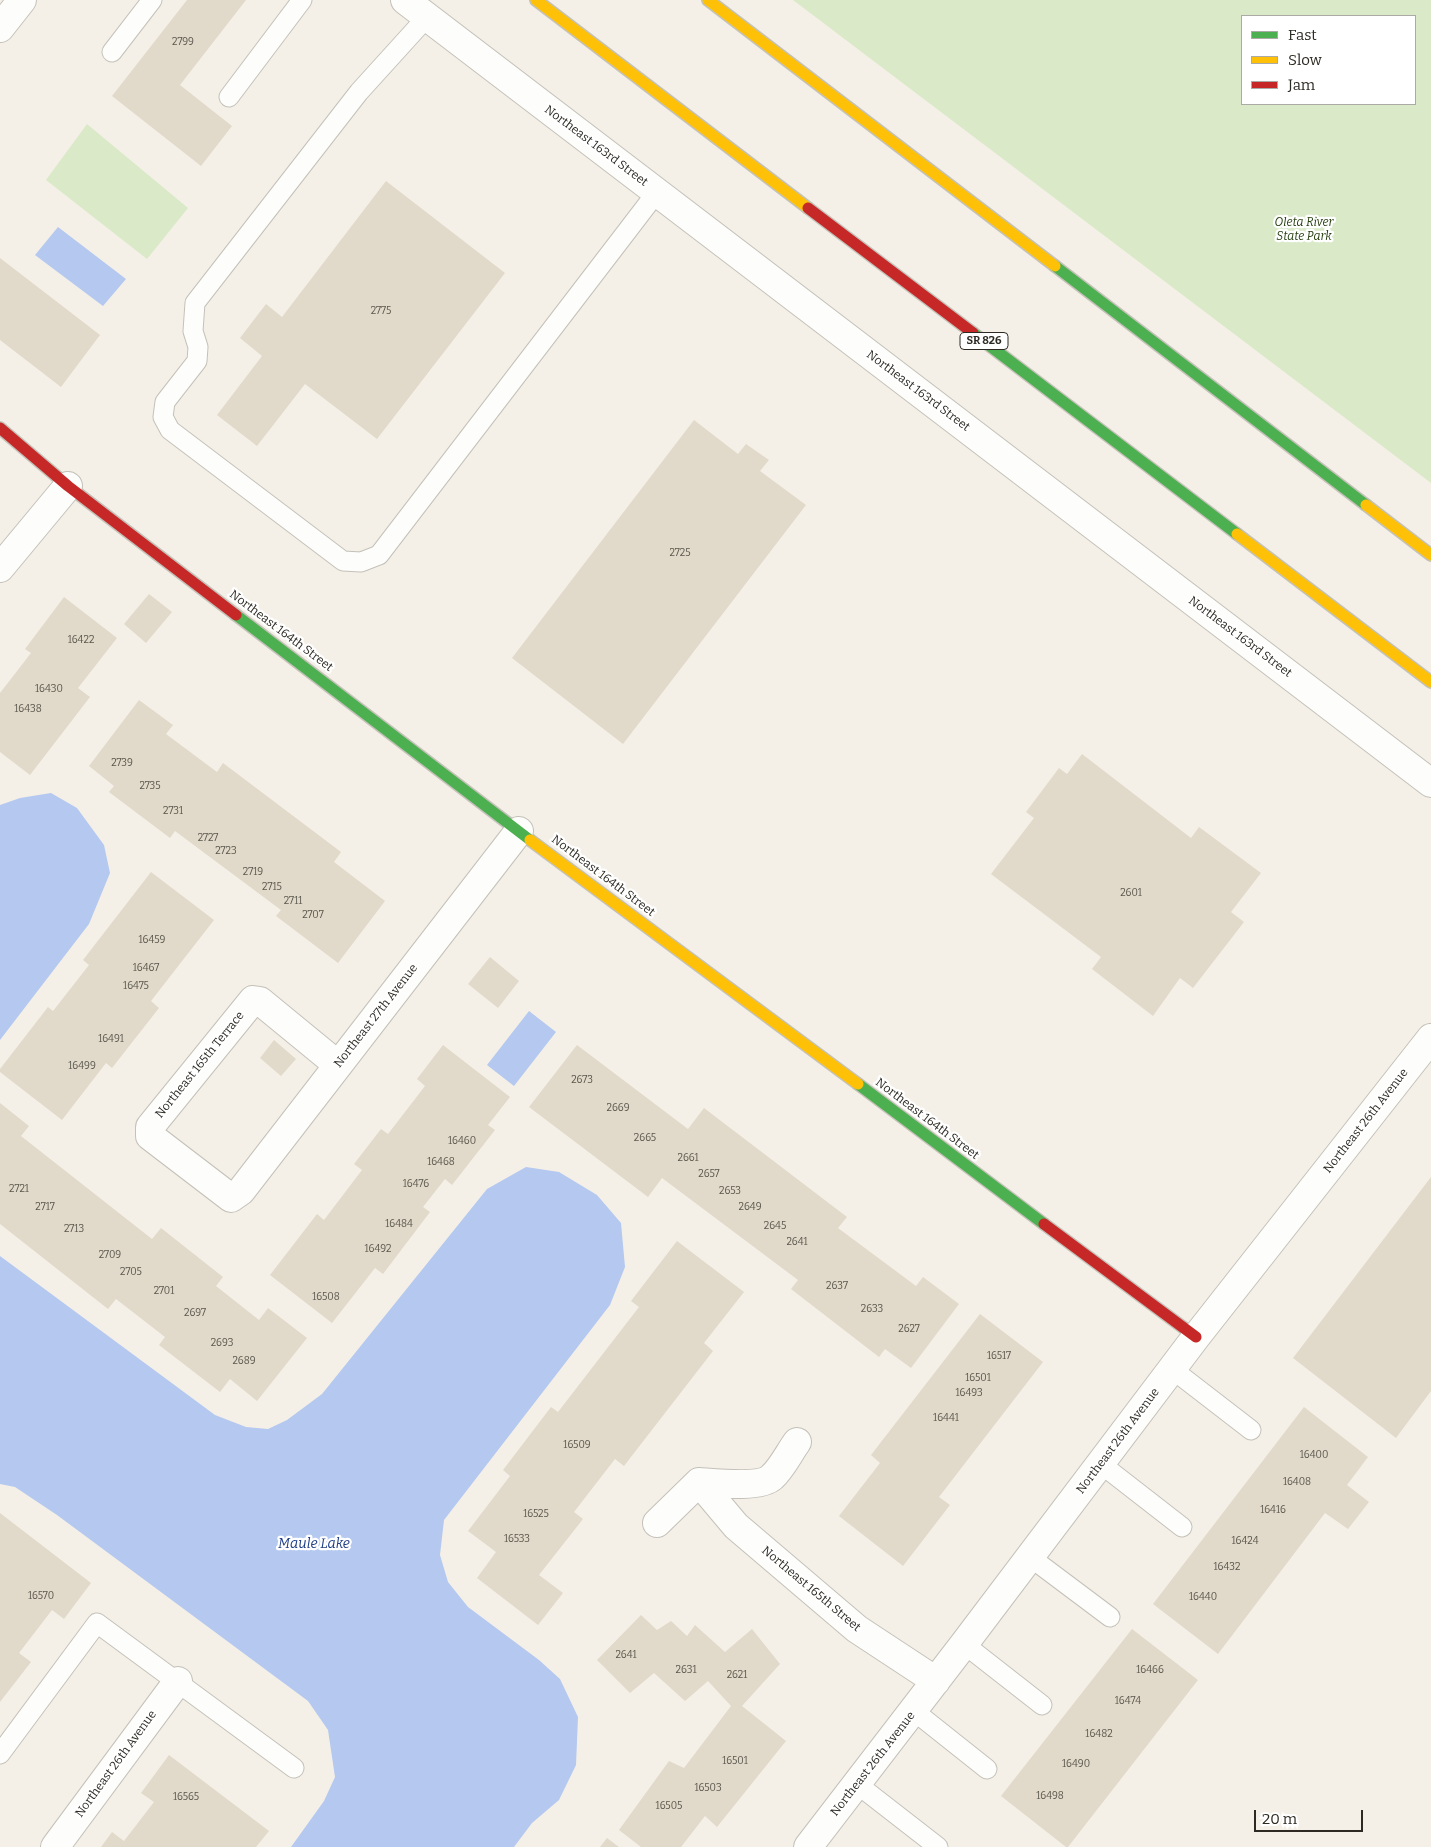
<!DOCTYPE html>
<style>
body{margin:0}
#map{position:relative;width:1431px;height:1847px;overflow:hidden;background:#f4f0e7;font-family:Bitter,serif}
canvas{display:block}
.legend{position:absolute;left:1241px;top:15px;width:175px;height:90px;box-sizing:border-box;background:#fff;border:1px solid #abaaa7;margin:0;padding:6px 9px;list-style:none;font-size:15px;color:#2c2a23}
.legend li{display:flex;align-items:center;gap:10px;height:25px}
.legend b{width:25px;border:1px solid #abaaa7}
.scale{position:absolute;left:1254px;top:1810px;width:109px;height:22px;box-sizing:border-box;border:2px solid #2c2a23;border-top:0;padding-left:6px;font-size:15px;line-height:18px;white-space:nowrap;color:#2c2a23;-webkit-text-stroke:4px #fff;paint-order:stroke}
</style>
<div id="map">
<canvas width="1431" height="1847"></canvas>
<ul class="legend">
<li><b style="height:6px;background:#4caf50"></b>Fast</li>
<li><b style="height:6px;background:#ffc107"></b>Slow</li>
<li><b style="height:6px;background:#c62828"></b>Jam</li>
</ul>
<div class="scale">20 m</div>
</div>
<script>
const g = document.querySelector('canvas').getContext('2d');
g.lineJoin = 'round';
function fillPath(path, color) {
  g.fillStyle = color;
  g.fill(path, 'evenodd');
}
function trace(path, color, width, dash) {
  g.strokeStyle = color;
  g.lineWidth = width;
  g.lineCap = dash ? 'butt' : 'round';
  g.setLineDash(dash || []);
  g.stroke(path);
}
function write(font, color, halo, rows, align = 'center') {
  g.font = font + ' Bitter,serif';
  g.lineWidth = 4.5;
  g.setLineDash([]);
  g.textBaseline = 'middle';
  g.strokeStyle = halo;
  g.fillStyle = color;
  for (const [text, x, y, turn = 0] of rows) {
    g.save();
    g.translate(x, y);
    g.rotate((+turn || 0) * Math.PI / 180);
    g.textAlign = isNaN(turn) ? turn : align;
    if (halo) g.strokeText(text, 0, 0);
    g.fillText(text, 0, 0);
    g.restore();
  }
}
fillPath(new Path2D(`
 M793 0H1431V483ZM1415 16V104H1242V16Z
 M87 124 188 208 147 259 46 180Z`), '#dae9c7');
fillPath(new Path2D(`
 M58 227 126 279 103 306 35 255Z
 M51 793 77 808 104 845 110 873 89 924 0 1040V805L20 798Z
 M529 1011 556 1032 514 1086 487 1065Z
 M526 1167 559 1172 597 1195 621 1223 625 1267 610 1305 444 1520 440 1555 448 1582 468 1607 539 1660 560 1679 578 1717 576 1765 559 1800 532 1823 514 1847H291L324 1801 335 1777 328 1730 308 1701 57 1515 15 1487 0 1484V1256L215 1415 246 1427 268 1429 287 1420 322 1394 487 1189Z`), '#b4c8f0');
fillPath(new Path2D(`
 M187 0H246L180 85 232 126 201 166 112 96Z
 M386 181 505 273 377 439 305 384 257 446 217 415 262 356 240 338 266 304 282 317Z
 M0 258 100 335 61 387 0 340Z
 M694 420 738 454 746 444 769 460 760 471 806 505 623 744 512 658Z
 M149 594 172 612 146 643 124 624Z
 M64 597 117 638 78 688 90 697 30 775 0 752V693L31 653 25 649Z
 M139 700 173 725 166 734 217 772 223 763 341 852 334 862 385 901 338 963 276 916 281 910 175 831 170 838 109 792 114 786 89 766Z
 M1082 754 1191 838 1199 827 1261 873 1231 912 1244 922 1193 988 1180 978 1153 1016 1092 969 1101 957 991 874 1034 818 1026 812 1059 768 1067 774Z
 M151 872 214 920 151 1001 159 1008 112 1068 106 1063 62 1120 0 1072V1069L48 1007 53 1011 89 965 83 960Z
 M490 957 519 981 498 1008 468 984Z
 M274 1040 296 1059 281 1076 260 1058Z
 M443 1045 510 1097 488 1125 495 1130 452 1185 445 1179 423 1207 430 1212 383 1274 375 1268 332 1323 270 1275 317 1214 324 1220 362 1170 354 1164 381 1129 388 1134 425 1086 417 1079Z
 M577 1045 688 1129 704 1108 847 1217 838 1228 916 1286 923 1277 959 1304 911 1368 885 1349 879 1357 791 1289 798 1280 662 1178 648 1197 529 1107Z
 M0 1103 29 1126 21 1136 152 1239 161 1228 223 1277 216 1286 259 1320 268 1308 307 1338 257 1401 230 1379 220 1392 159 1345 165 1337 116 1299 108 1309 0 1224Z
 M1431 1177V1391L1396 1438 1293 1358Z
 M677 1241 744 1292 704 1343 713 1351 624 1466 615 1459 574 1512 583 1519 539 1575 563 1593 538 1625 477 1578 496 1552 468 1531 510 1476 503 1470 551 1407 558 1412 639 1307 631 1301Z
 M980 1314 1043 1362 939 1497 950 1505 903 1566 839 1516 880 1463 871 1455Z
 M1304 1407 1368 1457 1347 1485 1369 1502 1348 1529 1325 1513 1218 1654 1153 1604Z
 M0 1513 91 1583 64 1619 52 1610 19 1653 31 1662 0 1702Z
 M641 1615 657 1630 671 1621 687 1636 695 1625 725 1652 752 1629 780 1664 742 1706 786 1741 717 1827 705 1816 681 1847H641L619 1830 669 1761 684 1768 731 1706 708 1681 685 1701 654 1673 630 1693 597 1660Z
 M1132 1629 1198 1680 1068 1847H1066L1001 1796Z
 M169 1755 269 1831 256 1847H101L112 1832 124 1841 154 1802 141 1793Z
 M607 1838 619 1847H600Z`), '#e1d9c9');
const lane = new Path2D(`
 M427 17 359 92 195 303 193 331 198 347 197 361 165 402 163 417 170 430 343 561 361 562 379 555 657 192
 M112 52 152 0
 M229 97 302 0
 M1172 1369 1251 1430
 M1101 1464 1182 1527
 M1030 1557 1110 1617
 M964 1644 1042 1705
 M914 1711 987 1769
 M0 1754 97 1623 294 1768
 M857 1784 938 1847`);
const street = new Path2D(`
 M405 0 1431 783
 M0 28 22 0
 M0 568 68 486
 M338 1065 260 1001 253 1000 150 1127V1136L231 1198 241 1191 519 831
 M699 1482 736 1526 857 1629 936 1681
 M657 1523 699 1482C715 1483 761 1488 772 1477 782 1468 789 1453 797 1442
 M55 1847 178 1681
 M808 1847 964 1644 1196 1337 1431 1038`);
const fast = new Path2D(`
 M1055 266 1366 505
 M973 333 1237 534
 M236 615 530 840
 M858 1084 1044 1224`);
const slow = new Path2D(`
 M536 0 808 208
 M708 0 1055 266
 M1366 505 1431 555
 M1237 534 1431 682
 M530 840 858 1084`);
const jam = new Path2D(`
 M808 208 973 333
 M0 428 68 486 236 615
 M1044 1224 1196 1337`);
trace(lane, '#c4c1b9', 21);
trace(street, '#c4c1b9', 30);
trace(fast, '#c4c1b9', 14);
trace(slow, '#c4c1b9', 14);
trace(jam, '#c4c1b9', 14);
trace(lane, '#fdfdfb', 19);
trace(street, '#fdfdfb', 28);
trace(fast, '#4caf50', 11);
trace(slow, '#ffc107', 11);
trace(jam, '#c62828', 11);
write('10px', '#5a574d', null, [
 ["2799",183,42],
 ["2775",381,311],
 ["2725",680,553],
 ["16422",81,640],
 ["16430",49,689],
 ["16438",28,709],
 ["2739",122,763],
 ["2735",150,786],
 ["2731",173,811],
 ["2727",208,838],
 ["2723",226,851],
 ["2719",253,872],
 ["2715",272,887],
 ["2601",1131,893],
 ["2711",293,901],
 ["2707",313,915],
 ["16459",152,940],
 ["16467",146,968],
 ["16475",136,986],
 ["16491",111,1039],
 ["16499",82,1066],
 ["2673",582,1080],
 ["2669",618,1108],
 ["2665",645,1138],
 ["16460",462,1141],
 ["2661",688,1158],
 ["16468",441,1162],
 ["2657",709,1174],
 ["16476",416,1184],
 ["2721",19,1189],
 ["2653",730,1191],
 ["2717",45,1207],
 ["2649",750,1207],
 ["16484",399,1224],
 ["2645",775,1226],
 ["2713",74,1229],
 ["2641",797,1242],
 ["16492",378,1249],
 ["2709",110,1255],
 ["2705",131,1272],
 ["2637",837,1286],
 ["2701",164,1291],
 ["16508",326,1297],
 ["2633",872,1309],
 ["2697",195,1313],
 ["2627",909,1329],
 ["2693",222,1343],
 ["16517",999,1356],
 ["2689",244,1361],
 ["16501",978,1378],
 ["16493",969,1393],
 ["16441",946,1418],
 ["16509",577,1445],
 ["16400",1314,1455],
 ["16408",1297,1482],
 ["16416",1273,1510],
 ["16525",536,1514],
 ["16533",517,1539],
 ["16424",1245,1541],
 ["16432",1227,1567],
 ["16570",41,1596],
 ["16440",1203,1597],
 ["2641",626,1655],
 ["2631",686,1670],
 ["16466",1150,1670],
 ["2621",737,1675],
 ["16474",1128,1701],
 ["16482",1099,1734],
 ["16501",735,1761],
 ["16490",1076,1764],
 ["16503",708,1788],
 ["16498",1050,1796],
 ["16565",186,1797],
 ["16505",669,1806]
]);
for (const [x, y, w] of [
 [984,341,48]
]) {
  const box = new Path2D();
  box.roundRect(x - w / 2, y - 8.5, w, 17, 4);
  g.fillStyle = '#fff';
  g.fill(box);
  trace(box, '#2c2a23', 1);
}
write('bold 11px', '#2c2a23', null, [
 ["SR 826",984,341]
]);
write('12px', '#2c2a23', '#fff', [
 ["Northeast 163rd Street",596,146,37],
 ["Northeast 163rd Street",918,391,37],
 ["Northeast 164th Street",281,631,37],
 ["Northeast 163rd Street",1240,637,37],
 ["Northeast 164th Street",603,876,37],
 ["Northeast 27th Avenue",376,1016,-52],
 ["Northeast 165th Terrace",200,1065,-51],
 ["Northeast 164th Street",927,1119,37],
 ["Northeast 26th Avenue",1366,1121,-52],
 ["Northeast 26th Avenue",1118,1441,-53],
 ["Northeast 165th Street",811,1589,40],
 ["Northeast 26th Avenue",116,1764,-54],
 ["Northeast 26th Avenue",873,1764,-52]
]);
write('italic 12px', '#283f12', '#fff', [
 ["Oleta River",1304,223],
 ["State Park",1304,237]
]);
write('italic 14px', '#224087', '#fff', [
 ["Maule Lake",314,1544]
]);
</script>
